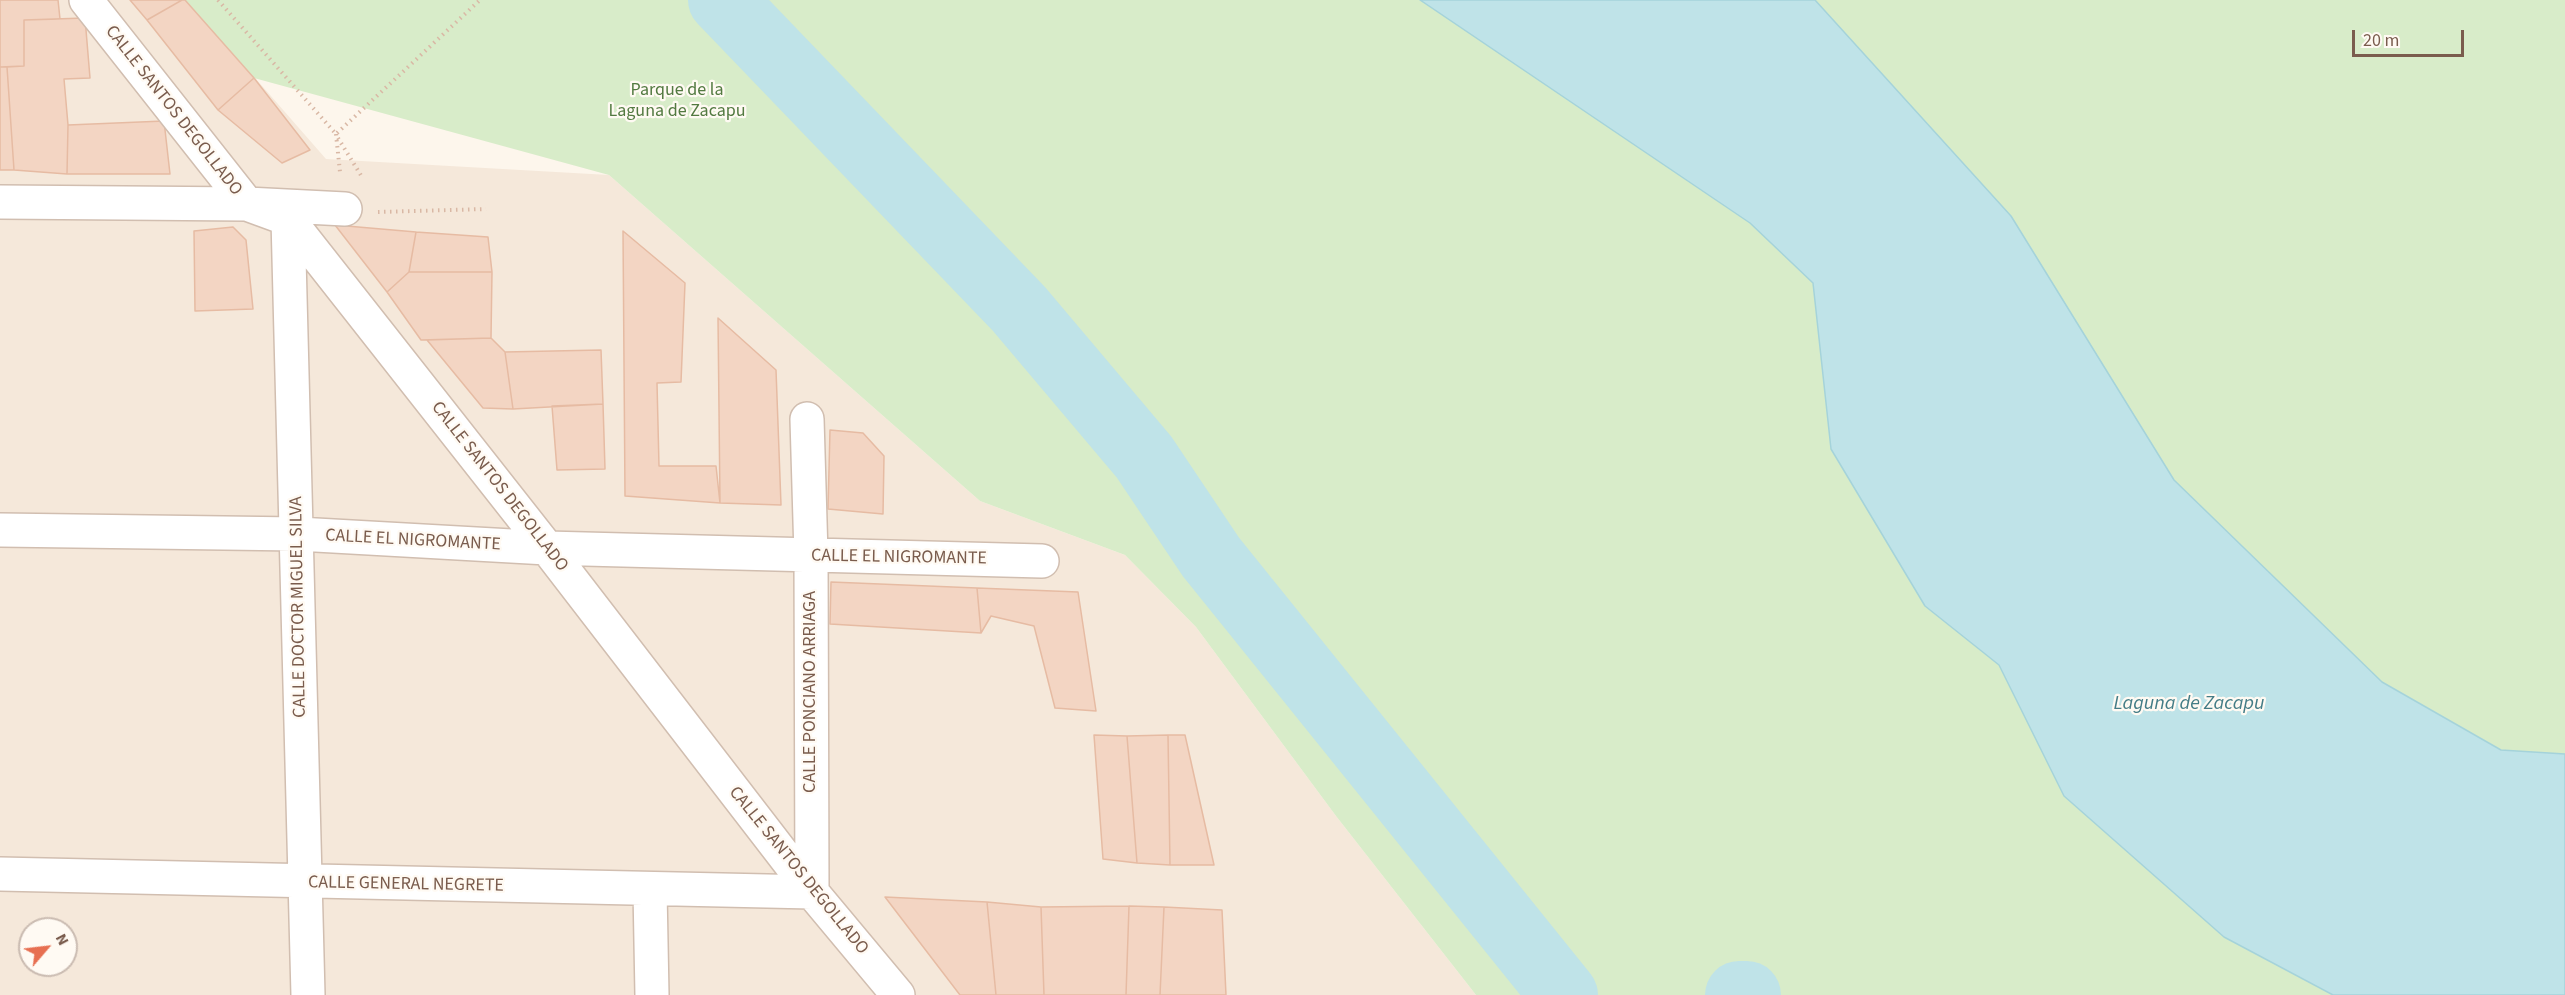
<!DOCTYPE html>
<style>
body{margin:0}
#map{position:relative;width:2565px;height:995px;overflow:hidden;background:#fdf6ec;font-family:"Source Sans 3",sans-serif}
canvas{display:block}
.north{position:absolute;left:18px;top:917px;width:60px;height:60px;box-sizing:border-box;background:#fffaf3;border:2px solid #cabbb1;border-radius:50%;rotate:62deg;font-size:16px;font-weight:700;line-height:24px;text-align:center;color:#7a5c4d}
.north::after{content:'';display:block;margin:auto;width:21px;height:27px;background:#e76f51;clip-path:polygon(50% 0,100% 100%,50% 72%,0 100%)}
.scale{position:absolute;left:2352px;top:30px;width:112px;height:27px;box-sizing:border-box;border:3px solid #7a5c4d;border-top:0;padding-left:8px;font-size:18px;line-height:21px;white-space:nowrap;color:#7a5c4d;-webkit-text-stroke:4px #fffaf3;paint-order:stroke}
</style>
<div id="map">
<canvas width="2565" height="995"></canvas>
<div class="north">N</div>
<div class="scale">20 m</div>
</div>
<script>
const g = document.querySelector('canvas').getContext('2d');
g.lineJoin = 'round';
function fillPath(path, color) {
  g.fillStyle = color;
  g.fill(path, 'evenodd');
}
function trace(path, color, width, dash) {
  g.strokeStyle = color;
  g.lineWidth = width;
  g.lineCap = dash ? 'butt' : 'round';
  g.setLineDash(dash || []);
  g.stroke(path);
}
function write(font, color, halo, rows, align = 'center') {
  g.font = font + ' "Source Sans 3",sans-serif';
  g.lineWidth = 4.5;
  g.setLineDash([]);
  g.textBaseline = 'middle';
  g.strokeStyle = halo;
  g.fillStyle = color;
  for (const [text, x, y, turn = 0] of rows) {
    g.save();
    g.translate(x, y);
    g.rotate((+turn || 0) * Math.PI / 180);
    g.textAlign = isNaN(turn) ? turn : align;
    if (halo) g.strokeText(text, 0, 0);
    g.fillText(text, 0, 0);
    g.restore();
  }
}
fillPath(new Path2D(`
 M0 0H187L326 159 609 175 980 501 1125 555 1196 627 1336 816 1476 995H0ZM30 929H66V965H30Z`), '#f5e8da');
fillPath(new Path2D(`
 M185 0H2565V995H1476L1336 816 1196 627 1125 555 980 501 609 175 254 78Z`), '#d8ecc9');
const water = new Path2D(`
 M1420 0H1815L2011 216 2174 480 2382 682 2501 750 2565 754V995H2333L2224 937 2064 796 1999 665 1925 606 1831 449 1813 283 1750 223Z`);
fillPath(water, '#bfe3e8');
trace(water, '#a5d3da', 1.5);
trace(new Path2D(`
 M722 0 1019 309 1144 457 1211 557 1564 995
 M1739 995H1747`), '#bfe3e8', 68);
const building = new Path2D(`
 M0 0H58L60 19 24 20V66L0 67Z
 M130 0H182L147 20Z
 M182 0H185L254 78 218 110 147 20Z
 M85 18 90 78 64 79 68 125 67 174 14 170 7 67 24 66V20Z
 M0 67H7L14 170H0Z
 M254 78 310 150 282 163 218 110Z
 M164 121 170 174H67L68 125Z
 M335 225 416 232 409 272 387 292Z
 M233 227 246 240 253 309 195 311 194 231Z
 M623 231 685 283 681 382 657 383 659 466H716L720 503 625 496Z
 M416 232 488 237 492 272H409Z
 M409 272H492L491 338 421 340 387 292Z
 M718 318 776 370 781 505 720 503Z
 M491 338 505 352 513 409 483 408 427 340Z
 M601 350 603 404 513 409 505 352Z
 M603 404 605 469 557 470 552 406Z
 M830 430 863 433 884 456 883 514 828 509Z
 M831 582 977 588 981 633 830 624Z
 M977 588 1078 592 1096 711 1055 708 1034 626 991 616 981 633Z
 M1094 735 1127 736 1137 863 1103 859Z
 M1168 735H1185L1214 865H1170Z
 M1168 735 1170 865 1137 863 1127 736Z
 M885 897 987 902 996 995H960Z
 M987 902 1041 907 1044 995H996Z
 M1129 906 1126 995H1044L1041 907Z
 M1129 906 1164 907 1160 995H1126Z
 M1164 907 1222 910 1226 995H1160Z`);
fillPath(building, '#f3d5c3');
trace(building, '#e6bba3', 1.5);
const street = new Path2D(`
 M86 0 247 204 288 219 547 548 812 892 898 995
 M0 202 247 204 345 209
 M288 219 308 995
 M0 530 298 534 547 548 1042 561
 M0 874 812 892 811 555 807 419
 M650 890 652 995`);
trace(street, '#d1beb0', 36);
trace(new Path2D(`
 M218 0 336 134 480 0
 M336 134 340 172
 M338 138 362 177
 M378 212 486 209`), '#d9b8a5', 4, [1.5, 4.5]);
trace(street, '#fff', 33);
write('18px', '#537a41', '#fffaf3', [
 ["Parque de la",677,91],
 ["Laguna de Zacapu",677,112]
]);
write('18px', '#7a5c4d', '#fffaf3', [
 ["CALLE SANTOS DEGOLLADO",173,111,52],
 ["CALLE SANTOS DEGOLLADO",499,487,52],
 ["CALLE EL NIGROMANTE",413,541,3],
 ["CALLE EL NIGROMANTE",899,558,1],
 ["CALLE DOCTOR MIGUEL SILVA",299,607,-91],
 ["CALLE PONCIANO ARRIAGA",811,692,-90],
 ["CALLE SANTOS DEGOLLADO",798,871,51],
 ["CALLE GENERAL NEGRETE",406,885,1]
]);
write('italic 20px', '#437c86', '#fffaf3', [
 ["Laguna de Zacapu",2189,705]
]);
</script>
